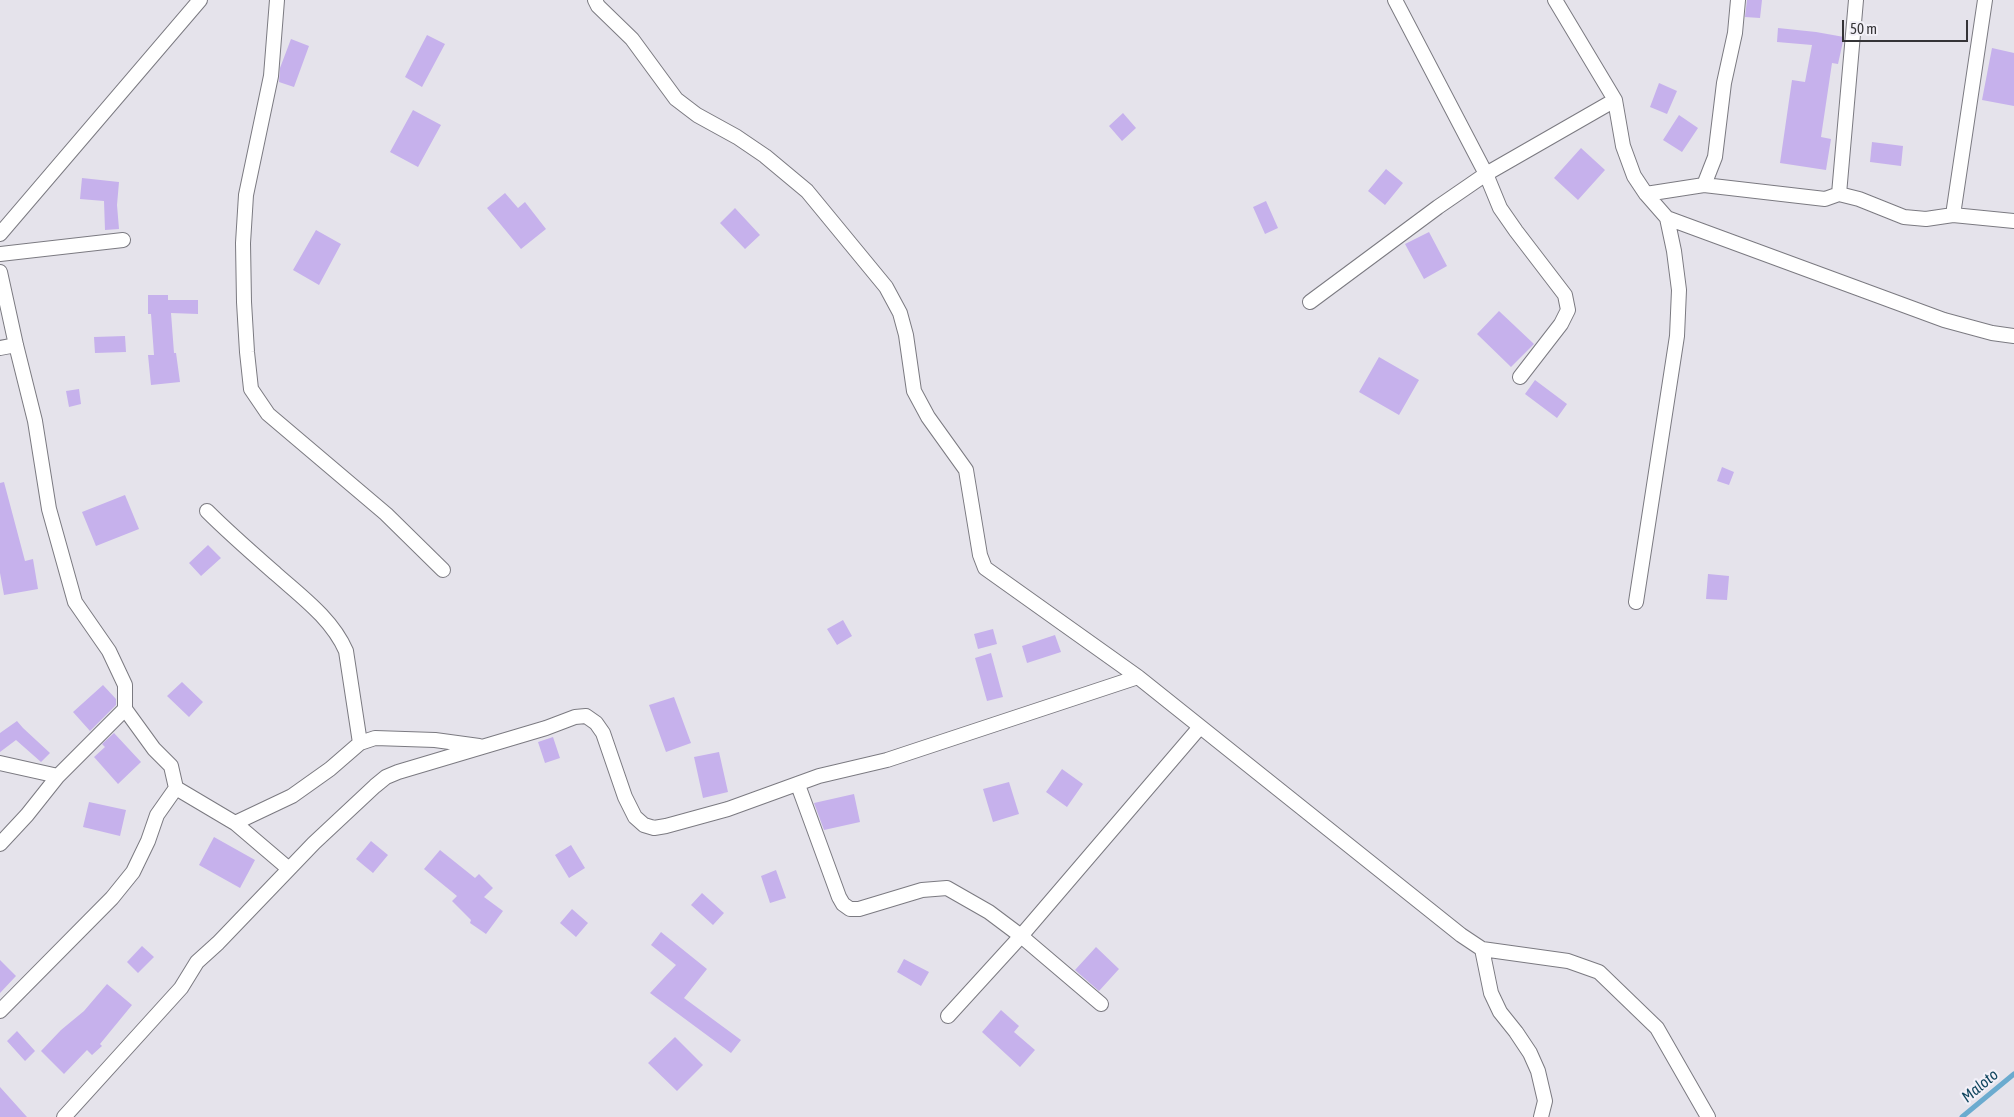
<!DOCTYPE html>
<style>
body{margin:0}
#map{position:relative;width:2014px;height:1117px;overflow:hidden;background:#e5e3eb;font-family:"Asap Condensed",sans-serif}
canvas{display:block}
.scale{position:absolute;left:1842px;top:20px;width:126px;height:22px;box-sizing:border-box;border:2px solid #353437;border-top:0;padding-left:6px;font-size:15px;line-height:18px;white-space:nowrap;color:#353437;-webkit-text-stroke:4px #f2f0f8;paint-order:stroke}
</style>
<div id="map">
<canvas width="2014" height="1117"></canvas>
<div class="scale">50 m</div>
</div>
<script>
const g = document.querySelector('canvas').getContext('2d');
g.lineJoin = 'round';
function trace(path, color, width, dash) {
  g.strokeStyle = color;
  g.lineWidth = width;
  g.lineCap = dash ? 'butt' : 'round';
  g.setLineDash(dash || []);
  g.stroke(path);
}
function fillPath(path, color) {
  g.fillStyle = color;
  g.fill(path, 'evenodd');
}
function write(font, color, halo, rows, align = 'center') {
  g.font = font + ' "Asap Condensed",sans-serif';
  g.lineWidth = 4.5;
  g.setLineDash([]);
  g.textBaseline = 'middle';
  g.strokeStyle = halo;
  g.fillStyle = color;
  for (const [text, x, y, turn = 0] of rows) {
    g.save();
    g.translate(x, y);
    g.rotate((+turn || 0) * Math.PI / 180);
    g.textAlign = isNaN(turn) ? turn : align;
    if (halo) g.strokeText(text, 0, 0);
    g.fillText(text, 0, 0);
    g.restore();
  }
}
trace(new Path2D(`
 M1962 1117 2014 1074`), '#6babcf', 5);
fillPath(new Path2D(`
 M1747 0H1762L1760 18 1745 17Z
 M1778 28 1816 32 1844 37 1838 64 1832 63 1821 137 1831 139 1826 170 1780 163 1792 80 1805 82 1812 45 1777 42Z
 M427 35 445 44 422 87 405 77Z
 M291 39 309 46 294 87 279 82 280 68Z
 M1992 48 2014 53V106L1982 100Z
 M1659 83 1677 91 1667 114 1650 107Z
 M413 110 441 125 418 167 390 152Z
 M1123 113 1136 128 1122 141 1109 126Z
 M1679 115 1698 128 1682 152 1663 140Z
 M1872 142 1903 146 1901 166 1870 162Z
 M1581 148 1605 170 1578 200 1554 178Z
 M1386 169 1403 183 1385 205 1368 191Z
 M82 178 119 182 117 205 119 229 105 230 104 201 80 199Z
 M505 193 518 208 525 202 546 229 521 249 487 208Z
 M1266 201 1278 228 1265 234 1253 207Z
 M735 208 760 235 745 249 720 223Z
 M316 230 341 244 319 285 293 270Z
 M1429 232 1447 266 1424 279 1405 244Z
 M148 295H168V300H198V314L171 313 174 353H176L180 382 151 385 148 355H154L151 314H148Z
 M1499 311 1534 344 1511 367 1477 334Z
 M125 336 126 352 95 353 94 337Z
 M1379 357 1419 380 1399 415 1359 392Z
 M1535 380 1567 404 1557 418 1525 394Z
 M79 389 81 404 69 407 66 391Z
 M1722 467 1734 472 1729 485 1717 481Z
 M4 482 25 561 33 559 38 589 4 595 0 573V483Z
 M125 495 139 529 96 546 82 512Z
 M208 545 221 558 201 576 189 563Z
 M1708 574 1729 576 1727 600 1706 599Z
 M843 620 852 636 837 645 827 629Z
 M993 629 997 644 978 649 974 634Z
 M1055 635 1061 652 1027 663 1022 646Z
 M991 653 1003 697 987 701 975 658Z
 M182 682 203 702 189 717 167 696Z
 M103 685 116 699V705L90 731 73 712Z
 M674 697 691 743 666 752 649 705Z
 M17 721 23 728 50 753 41 762 16 740 0 752V733Z
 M114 733 141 762 118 784 94 757 105 747 102 744Z
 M553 737 560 758 545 763 538 742Z
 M719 752 728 792 703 798 694 757Z
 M1062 769 1083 784 1067 807 1046 792Z
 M1009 782 1019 814 993 822 983 789Z
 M854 794 860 822 824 830 814 803Z
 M89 802 126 810 120 836 83 827Z
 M214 837 255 860 240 888 199 865Z
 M371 841 388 855 373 873 356 859Z
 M571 845 585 868 569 878 555 855Z
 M440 850 475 878 479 874 493 888 484 897 503 911 486 934 470 923 471 920 452 901 457 896 424 869Z
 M776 870 786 898 770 903 761 876Z
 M702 893 724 913 713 925 691 905Z
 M572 909 588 923 576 937 560 923Z
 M661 932 707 969 684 998 741 1040 731 1053 650 993 676 965 651 945Z
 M142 946 154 957 138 973 127 962Z
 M1096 947 1119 969 1099 991 1075 970Z
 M904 959 929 972 921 986 897 972Z
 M0 960 16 976 0 993Z
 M107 984 132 1005 100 1044 102 1046 92 1055 87 1050 64 1074 41 1051 61 1030 84 1011Z
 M1001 1010 1019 1026 1014 1032 1035 1050 1020 1067 982 1032Z
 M17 1031 35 1051 25 1061 7 1041Z
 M675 1037 703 1065 677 1091 648 1063Z
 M0 1087 27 1117H0Z`), '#c6b1ec');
const minor = new Path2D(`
 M277 0 271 76 246 195 243 243 244 302 247 352 251 389 268 414 386 514 443 570
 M595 0 598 6 632 39 676 99 697 115 737 137 765 156 807 191 886 287 900 313 906 335 914 391 928 417 966 470 980 555 985 568 1138 677 1461 935 1482 949 1568 961 1599 972 1657 1028 1708 1117
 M1395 0 1486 174 1500 208 1516 231 1565 295 1568 310 1561 324 1520 377
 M1555 0 1615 100 1623 146 1634 176 1646 194 1667 218 1674 251 1679 290 1677 336 1636 602
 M1704 185 1715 157 1724 83 1735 33 1738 0
 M1646 194 1704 185 1825 199 1839 194 1859 199 1904 217 1926 219 1953 215 2014 221
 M1839 194 1856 0
 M1953 215 1985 0
 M1667 218 1944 320 1992 333 2014 336
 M0 234 200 0
 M0 254 123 240
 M0 272 16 345 35 421 49 509 75 602 109 651 125 685V709L154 749 171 766 176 788 157 815 148 841 133 872 112 898 0 1011
 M1310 302 1438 207 1486 174 1615 100
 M0 348 16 345
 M207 511C229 533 252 553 276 574 302 597 332 619 346 651L360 743
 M0 763 58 776
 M798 785 839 897 843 904 850 909H859L922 890 947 888 989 912 1021 936 1101 1004
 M176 788 235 823 292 796 330 769 360 743 375 738 435 740 479 746
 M235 823 289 869
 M0 844 27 815 58 776 125 709
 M1482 949 1491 993 1500 1012 1516 1032 1530 1053 1538 1071 1545 1101 1541 1117
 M948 1016 1021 936 1200 727
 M64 1117 181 988 197 962 218 943 314 843 375 786 386 777 398 772 546 728 575 717 586 716 596 723 603 733 625 797 635 817 644 825 654 828 666 826 728 809 819 776 887 760 1138 677`);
trace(minor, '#7b7a81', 16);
trace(minor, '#fff', 14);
write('italic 16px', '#11465f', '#f2f0f8', [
 ["Maloto",1980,1086,-40]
]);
</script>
